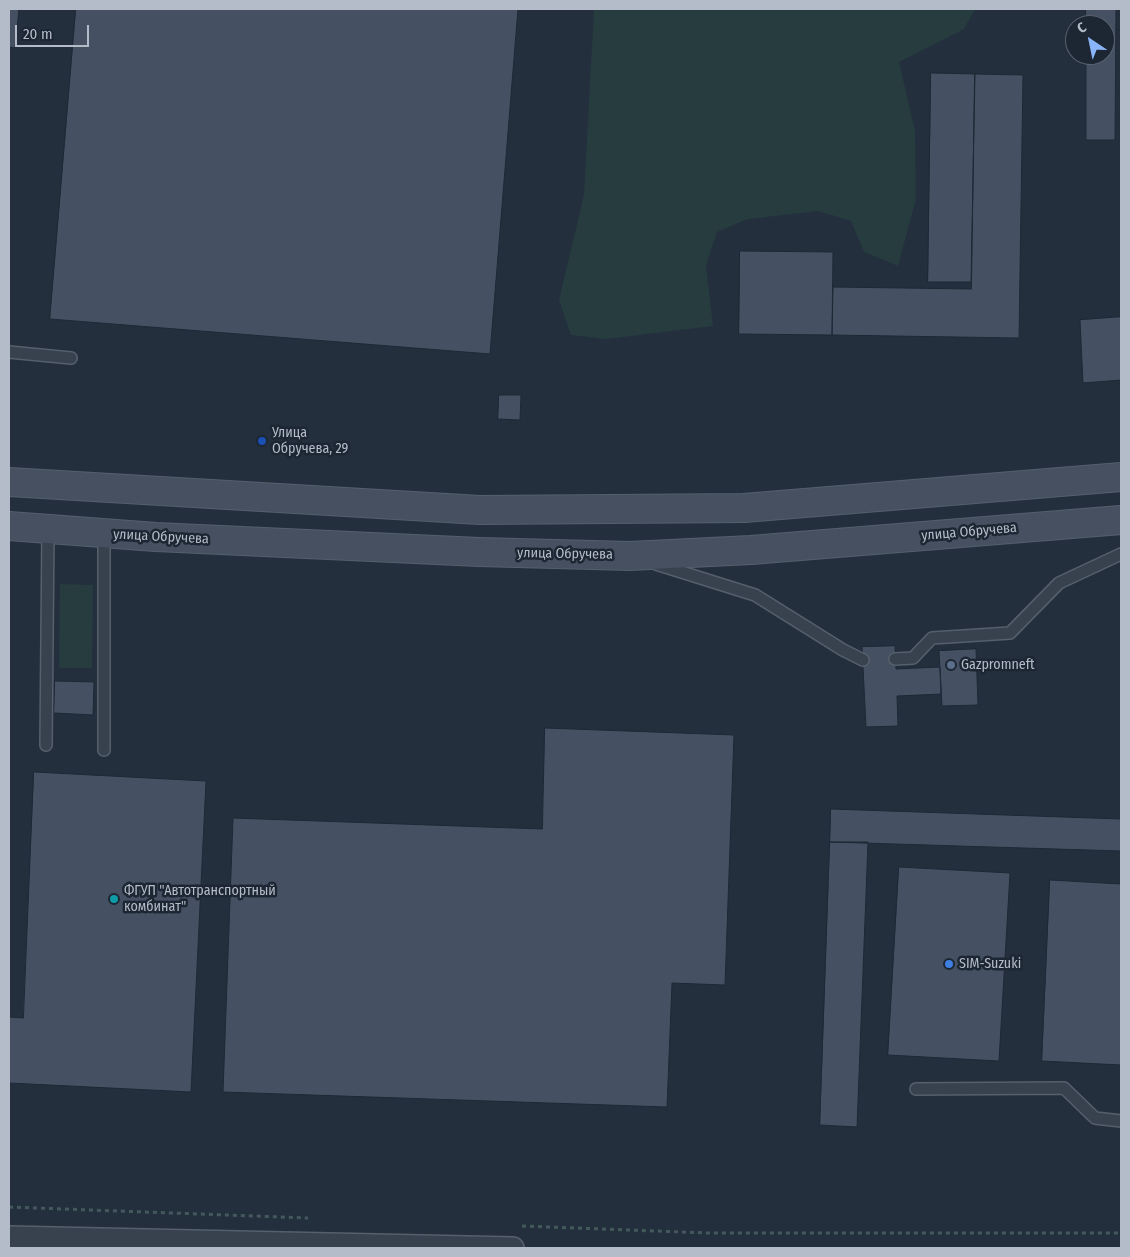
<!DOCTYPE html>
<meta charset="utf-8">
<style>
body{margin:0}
#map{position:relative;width:1130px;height:1257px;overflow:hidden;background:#242f3e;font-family:"Fira Sans Condensed",sans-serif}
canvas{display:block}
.frame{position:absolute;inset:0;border:10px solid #b4bcc9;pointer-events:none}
.north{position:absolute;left:1065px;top:15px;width:50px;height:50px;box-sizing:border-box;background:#1d2633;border:1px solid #59626f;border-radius:50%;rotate:326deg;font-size:14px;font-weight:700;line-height:20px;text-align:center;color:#b4bcc9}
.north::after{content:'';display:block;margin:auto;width:18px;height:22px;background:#8ab4f8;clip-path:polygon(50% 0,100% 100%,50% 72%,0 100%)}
.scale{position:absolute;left:15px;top:25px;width:74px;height:22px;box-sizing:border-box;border:2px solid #b4bcc9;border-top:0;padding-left:6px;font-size:15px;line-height:18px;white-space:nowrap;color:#b4bcc9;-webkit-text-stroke:4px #1d2633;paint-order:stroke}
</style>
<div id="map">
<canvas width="1130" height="1257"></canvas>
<div class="frame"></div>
<div class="north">С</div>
<div class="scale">20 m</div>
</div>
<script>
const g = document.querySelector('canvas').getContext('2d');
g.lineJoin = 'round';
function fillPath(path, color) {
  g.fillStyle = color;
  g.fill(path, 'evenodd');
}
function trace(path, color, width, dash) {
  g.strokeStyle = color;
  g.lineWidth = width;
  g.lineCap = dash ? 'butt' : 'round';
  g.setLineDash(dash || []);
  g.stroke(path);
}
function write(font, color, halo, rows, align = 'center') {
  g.font = font + ' "Fira Sans Condensed",sans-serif';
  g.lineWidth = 5;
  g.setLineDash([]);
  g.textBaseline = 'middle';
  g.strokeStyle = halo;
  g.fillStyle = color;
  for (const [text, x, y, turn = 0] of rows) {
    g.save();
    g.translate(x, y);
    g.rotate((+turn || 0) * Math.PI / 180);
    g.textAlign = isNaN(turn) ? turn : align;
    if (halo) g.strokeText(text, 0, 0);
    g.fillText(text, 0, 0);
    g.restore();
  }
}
fillPath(new Path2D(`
 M594 9H975L964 29 899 62 915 131 916 199 898 266 864 252 851 221 818 211 748 219 717 232 706 265 713 326 606 339 571 335 559 300 584 195Z
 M60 584 93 585 92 668H59Z`), '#263c3f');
const building = new Path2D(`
 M9 9H19L15 48 9 47Z
 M76 9H518L490 354 50 319Z
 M1086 9H1116L1115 140H1086V55H1105V25H1086Z
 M931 73 975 74 971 282H928Z
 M975 74 1023 75 1019 338 832 335 833 287 971 289Z
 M740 251 833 252 832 335 739 334Z
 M1121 317V380L1083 383 1080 320Z
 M499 395H521L520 420 498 419Z
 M895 646 896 669 940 667 941 694 897 696 898 726 866 727 862 647Z
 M976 649 978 705 942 706 939 651Z
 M55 681 94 682 93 715 54 713Z
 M545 728 734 735 725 985 672 983 667 1107 223 1092 233 818 542 829Z
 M34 772 206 781 191 1092 9 1083V1017L23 1018Z
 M831 809 1121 819V851L830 842Z
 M830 842H868L857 1127 820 1125Z
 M899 867 1010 873 999 1061 888 1055Z
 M1050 880 1121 884V1065L1042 1061Z`);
fillPath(building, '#455162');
trace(building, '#1f2835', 1);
const service = new Path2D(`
 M9 352 71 358
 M104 534V750
 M656 564 755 595 843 650 863 660
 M895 659 913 658 932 638 1010 633 1059 583 1121 554
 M46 745 48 530
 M916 1089 1064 1088 1095 1118 1121 1121`);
const minor = new Path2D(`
 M9 1237 513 1248`);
const secondary = new Path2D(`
 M9 482 480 510 744 508 1121 477
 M9 526 156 537 479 552 630 556 751 550 1121 520`);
trace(service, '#565f6c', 14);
trace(minor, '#565f6c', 24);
trace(secondary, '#565f6c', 30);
trace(new Path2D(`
 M9 1207 308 1218
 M522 1226 709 1233H1121`), '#44595c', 3, [4, 4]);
trace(service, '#38414e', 11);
trace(minor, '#38414e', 21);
trace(secondary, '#465061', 28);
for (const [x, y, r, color] of [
 [262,441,5,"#1a4fb4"],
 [951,665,5,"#5c6f8a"],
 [114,899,5,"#0f9aa8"],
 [949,964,5,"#3f7fe0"]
]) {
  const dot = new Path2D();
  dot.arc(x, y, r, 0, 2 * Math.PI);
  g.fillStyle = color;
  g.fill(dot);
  trace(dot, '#1d2633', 2);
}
write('14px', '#b4bcc9', '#1d2633', [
 ["Улица",272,433],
 ["Обручева, 29",272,449],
 ["Gazpromneft",961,665],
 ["ФГУП \"Автотранспортный",124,891],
 ["комбинат\"",124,907],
 ["SIM-Suzuki",959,964]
], 'left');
write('14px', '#b4bcc9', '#1d2633', [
 ["улица Обручева",969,532,-5],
 ["улица Обручева",161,537,3],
 ["улица Обручева",565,554,1]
]);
</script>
